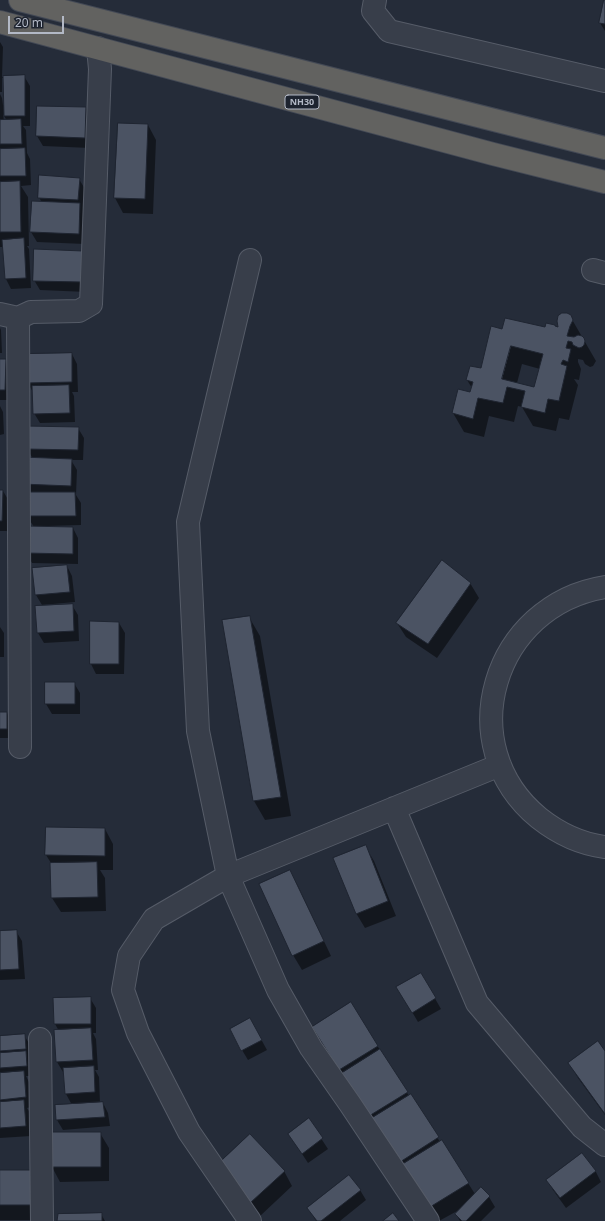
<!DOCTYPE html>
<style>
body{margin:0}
#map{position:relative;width:605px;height:1221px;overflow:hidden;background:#252c39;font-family:"Noto Sans",sans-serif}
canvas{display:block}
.scale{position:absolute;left:8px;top:16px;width:56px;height:18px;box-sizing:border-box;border:2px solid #b3b9c6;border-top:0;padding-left:5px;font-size:12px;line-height:14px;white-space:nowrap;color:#b3b9c6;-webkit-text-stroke:3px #1d232f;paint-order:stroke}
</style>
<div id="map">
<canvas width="605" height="1221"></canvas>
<div class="scale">20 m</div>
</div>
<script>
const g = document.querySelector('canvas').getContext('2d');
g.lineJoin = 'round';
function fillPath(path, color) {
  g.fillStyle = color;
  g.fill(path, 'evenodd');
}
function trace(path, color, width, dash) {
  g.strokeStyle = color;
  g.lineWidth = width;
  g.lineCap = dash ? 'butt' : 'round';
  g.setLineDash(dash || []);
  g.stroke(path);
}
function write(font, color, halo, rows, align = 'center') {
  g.font = font + ' "Noto Sans",sans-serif';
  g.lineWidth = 3;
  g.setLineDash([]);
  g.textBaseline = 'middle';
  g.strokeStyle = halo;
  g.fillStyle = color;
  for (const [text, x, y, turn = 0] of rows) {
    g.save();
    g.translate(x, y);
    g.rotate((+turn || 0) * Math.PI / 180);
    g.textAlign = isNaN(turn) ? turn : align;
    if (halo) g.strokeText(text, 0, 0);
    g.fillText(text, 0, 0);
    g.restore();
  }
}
fillPath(new Path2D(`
 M605 0V31L600 23Z
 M0 42 3 47 2 77 24 76 30 86V126H23L26 130 27 153 30 159 31 185 21 186 28 197 29 246H27L29 249 31 288 11 289 6 279 4 247H0V94L2 98 3 105H4V78H2V92H0ZM3 114 7 121H4Z
 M38 107 86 108 91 118 90 148 43 146 37 136Z
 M148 125 156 140 153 214 123 213 115 198Z
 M79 179 85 189 83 210 86 214 85 244 37 242 31 232 42 203 39 197Z
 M82 252 87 292 40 290 34 280Z
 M570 316 596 361 593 366 590 367 585 364 583 360 578 359V362L581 369 579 380 574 379 578 385 569 420 559 418 556 431 533 426 522 407 518 406 514 422 489 416 484 437 464 432 453 413 471 393 472 388 467 380 482 369 503 330 556 328 560 329ZM522 364 540 369 535 388 517 383Z
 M0 328 1 330 2 353H0Z
 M72 354 77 364 78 392H72L74 396 75 422 40 423 34 413 33 392 27 382Z
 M0 360H6L11 370 10 400H0Z
 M0 406 3 412 4 434 0 435Z
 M78 428 84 438 83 460H71L77 470 76 495 81 503V525L48 526V528H73L78 538V564L32 563 26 553 34 527 27 516V492L33 459 27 449Z
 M0 491H3L9 501 7 531H0Z
 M67 566 72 576 75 602 42 605 36 595Z
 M470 583 479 598 437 658 406 637 397 623Z
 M72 605 78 615 79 641 44 643 38 633Z
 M249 617 260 636 291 816 265 820 254 801 223 621Z
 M119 623 125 633 124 674H96L91 664Z
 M0 627 4 633V657H0Z
 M46 683H74L80 693V714H52L46 704Z
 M0 713H7L12 723V738H0Z
 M105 829 113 844V870H100L105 878 106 911 61 912 52 898 51 863 46 855Z
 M365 846 374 861 396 916 365 928 356 913Z
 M290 871 298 886 331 956 302 970 293 955Z
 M16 931 22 941 25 979 0 980V932Z
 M421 974 441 1009 418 1022 398 988Z
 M90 998 96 1008V1033H93L96 1039 98 1070H95L99 1077 100 1103H103L108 1113 110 1126 63 1130 57 1120 72 1105 66 1094 64 1072H63L57 1062 55 1031H59L55 1024Z
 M351 1004 409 1096 411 1095 440 1142 441 1141 475 1194 481 1188 489 1197 495 1207 481 1221H460L456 1214 459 1210 439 1221 410 1175 349 1084 322 1042Z
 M256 1030 267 1050 248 1060 242 1050Z
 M24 1035 30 1045 32 1076H26L29 1082 31 1107 27 1108 29 1111 31 1136 0 1138V1037Z
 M605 1053V1115L578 1078 569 1063Z
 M309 1120 328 1149 308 1163 289 1134Z
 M100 1133 109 1148V1181L60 1182 52 1167Z
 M582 1154 596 1172 601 1182 566 1208 553 1190 547 1180Z
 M217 1166 284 1171 292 1186 259 1217Z
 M0 1171 45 1220H0Z
 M360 1190 366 1200 340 1221H316L309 1209Z
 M101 1214 105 1221H58Z`), '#0007');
const building = new Path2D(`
 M604 0H605V24L599 23Z
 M25 75V116H4L3 76Z
 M37 106 86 107 85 138 36 136Z
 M21 119 22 144H0V120Z
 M118 123 148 124 145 199 114 198Z
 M25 148 26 176H0V149Z
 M39 175 80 178 78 200 38 198Z
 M20 181 21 232H0V182Z
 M32 201 80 203 79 234 30 232Z
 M24 238 26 278 5 279 2 240Z
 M34 249 83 251 82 282 33 281Z
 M562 313H567L571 315 573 320 570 326 567 336 574 337 578 335 582 336 584 338 585 341 584 345 582 347 579 348 573 345 572 342 568 341 566 348 571 349 568 362 563 360 561 364 567 366 559 401 548 399 545 413 521 407 525 391 507 387 503 403 478 398 473 419 452 413 458 389 470 392 473 382 466 380 470 366 481 368 491 326 502 329 505 318 545 327 546 323 555 325V326L558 327 557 321 558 316ZM511 346 543 354 534 387 502 379Z
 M72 353V382L26 383V354Z
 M0 359H6L5 390H0Z
 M69 385 70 413 33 414 32 386Z
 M26 426 79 427 78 450 26 449Z
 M22 457 72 459 71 486 21 484Z
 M0 490H3L2 521H0Z
 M26 492H75L76 516H26Z
 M26 526 73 527V554L25 553Z
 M442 560 471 583 428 644 396 623Z
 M67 565 70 592 35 595 32 568Z
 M73 604 74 631 37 633 35 606Z
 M250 616 281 797 253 801 222 620Z
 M90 621 119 622V664H90Z
 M45 682H75V704H45Z
 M0 712H7V729H0Z
 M46 827 105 828V856L45 855Z
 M366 845 388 901 356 914 333 858Z
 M97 862 98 897 51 898 50 863Z
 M290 870 324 941 292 956 259 884Z
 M17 930 19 969 0 970V931Z
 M421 973 436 998 412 1013 396 987Z
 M91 997V1024H54L53 998Z
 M351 1002 378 1046 339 1070 312 1027Z
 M250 1018 262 1040 241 1051 230 1029Z
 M91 1028 93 1060 56 1062 54 1030Z
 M25 1034 26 1049 0 1051V1036Z
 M598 1041 605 1051V1114L568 1063Z
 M380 1049 408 1092 369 1116 342 1073Z
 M26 1051 27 1066 0 1068V1053Z
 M94 1066 95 1092 65 1094 63 1068Z
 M24 1071 26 1097 0 1100V1073Z
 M411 1094 439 1137 400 1162 372 1118Z
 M24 1100 26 1126 0 1128V1102Z
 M103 1102 105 1117 56 1120 55 1105Z
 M309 1118 323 1138 302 1154 288 1134Z
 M51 1132H101V1167H51Z
 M250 1134 285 1171 250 1203 216 1166Z
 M442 1140 469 1183 430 1207 403 1164Z
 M582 1153 596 1171 560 1198 546 1180Z
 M0 1170H37V1205H0Z
 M349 1175 361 1190 321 1221H317L307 1208Z
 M481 1187 490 1196 466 1221H462L455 1214Z
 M102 1213V1221H57L58 1214Z
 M393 1213 399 1221H383Z`);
fillPath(building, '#4b5363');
trace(building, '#1f2531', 1);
const minor = new Path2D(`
 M375 0 373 11 389 31 605 81
 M250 260 188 522 198 731 228 876 278 990 311 1048 350 1104 428 1221
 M593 270 605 273
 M0 314 18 318 31 312 79 311 91 304 100 69 98 48
 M18 318 20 747
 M605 587C493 605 450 745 539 818 558 833 581 844 605 847
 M394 808 477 1003 582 1127 605 1145
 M40 1039 42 1221
 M250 1221 189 1132 138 1033 123 990 129 956 154 919 228 876 500 765`);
const trunk = new Path2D(`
 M20 0 605 148
 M0 22 493 154 605 182`);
trace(minor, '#565c68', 24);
trace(trunk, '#434955', 24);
trace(minor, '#383e4a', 22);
trace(trunk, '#626260', 22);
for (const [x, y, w] of [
 [302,102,34]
]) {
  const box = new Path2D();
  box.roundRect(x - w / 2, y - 7, w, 14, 3);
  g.fillStyle = '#1d232f';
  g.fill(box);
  trace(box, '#b3b9c6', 1);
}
write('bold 9px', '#b3b9c6', null, [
 ["NH30",302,102]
]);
</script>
